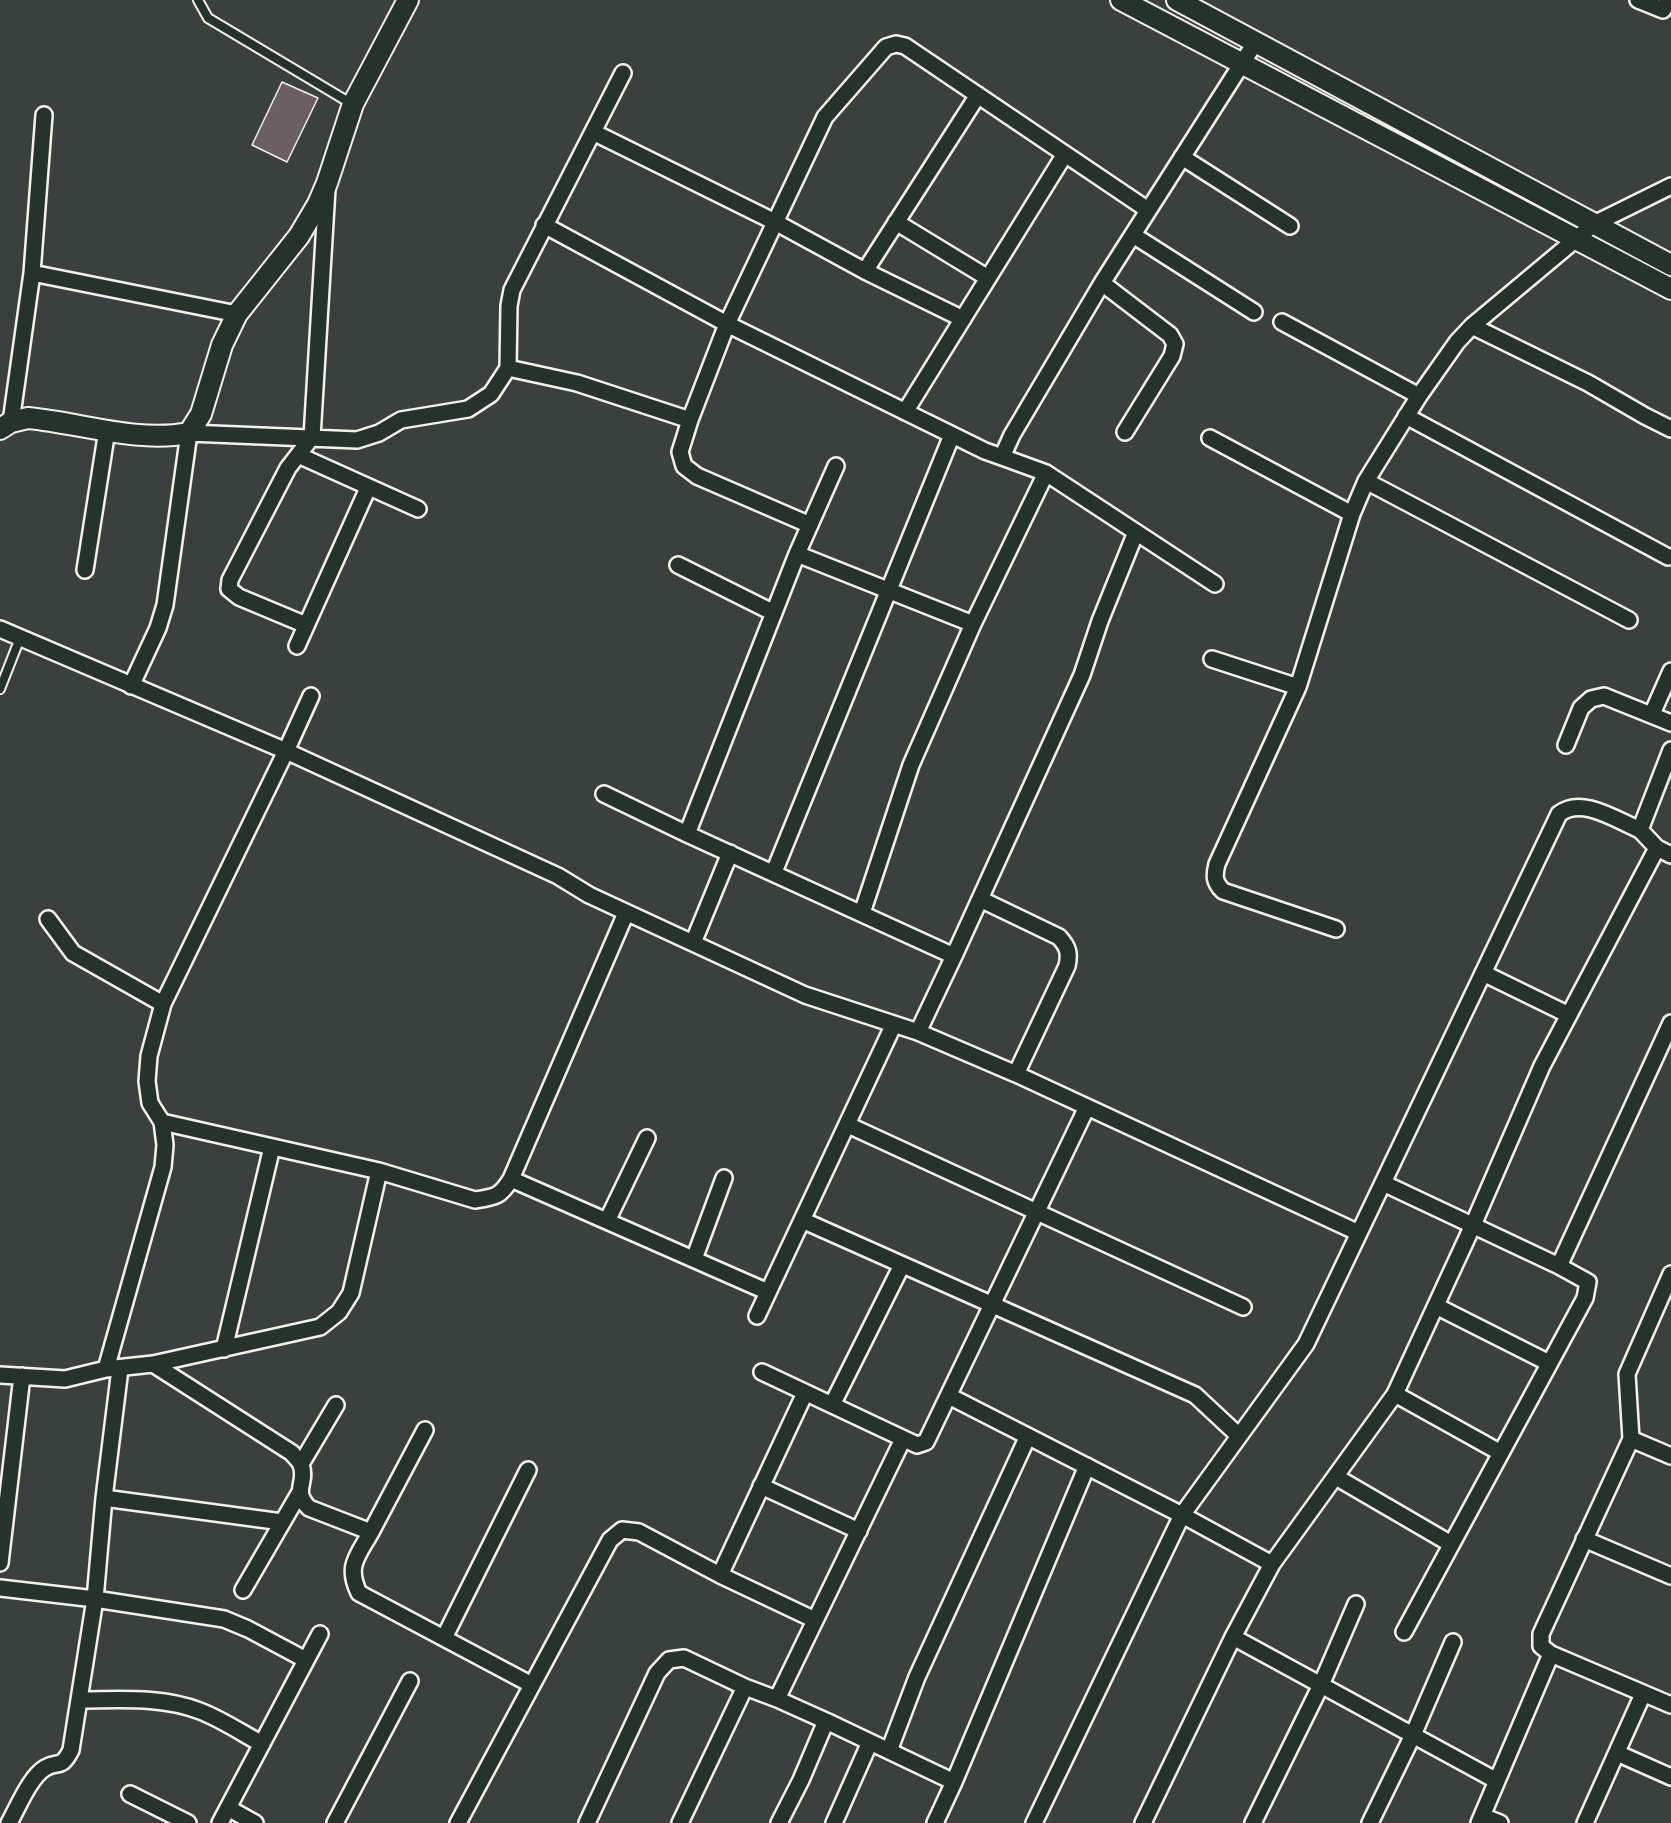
<!DOCTYPE html>
<style>
body{margin:0}
canvas{display:block;background:#3a403d}
</style>
<canvas width="1671" height="1823"></canvas>
<script>
const g = document.querySelector('canvas').getContext('2d');
g.lineJoin = 'round';
function fillPath(path, color) {
  g.fillStyle = color;
  g.fill(path, 'evenodd');
}
function trace(path, color, width, dash) {
  g.strokeStyle = color;
  g.lineWidth = width;
  g.lineCap = dash ? 'butt' : 'round';
  g.setLineDash(dash || []);
  g.stroke(path);
}
const building = new Path2D(`
 M282 82 318 98 287 162 252 145Z`);
fillPath(building, '#6a5f63');
trace(building, '#f4f1e8', 1.5);
const service = new Path2D(`
 M198 0 208 18 352 104
 M0 689 20 638`);
const minor = new Path2D(`
 M1638 0 1663 10 1668 0
 M593 132 775 222 865 271 963 319
 M1182 157 1290 226
 M896 222 988 278
 M544 225 727 324 985 451 1002 457
 M1133 235 1254 312
 M865 271 978 95
 M32 273 237 314
 M1102 283 1170 335 1175 344 1172 356 1125 432
 M1282 322 1419 396
 M1472 326 1588 383 1645 416 1671 429
 M508 368 509 306 512 290 623 73
 M905 412 1065 154
 M1406 416 1668 557
 M690 420 727 324 825 117 886 47 896 44 905 46 1148 210
 M11 422 32 273 44 115
 M1210 438 1352 514
 M298 455 418 509
 M1366 481 1629 620
 M797 554 973 624
 M678 565 774 613
 M85 570 107 430
 M1215 584 1046 473 1002 457 1012 435 1102 283 1255 43
 M306 625 239 597 229 589 230 580 288 468 312 437 327 189
 M0 629 286 751 163 1004 149 1056 147 1081 150 1103 162 1122 165 1145 163 1167 106 1369
 M297 646 368 488
 M1212 659 1298 687
 M131 686 158 628 165 605 189 433 357 440 379 433 401 420 468 409 491 394 508 368 577 383 690 420 680 452 684 466 697 476 810 525
 M311 696 286 751 558 876 589 895 805 995 918 1032 1016 1074 1359 1233
 M1652 714 1671 671
 M1566 745 1581 708 1591 699 1604 696 1671 723
 M1671 750 1640 830 1657 848 1671 855
 M604 794 687 834 954 956
 M687 834 797 554 836 466
 M774 872 952 435
 M980 899 1059 937C1068 947 1070 953 1067 966L1016 1074
 M862 913 911 765 973 624 1046 473
 M48 919 73 953 163 1004
 M1336 929 1223 891C1214 882 1214 876 1217 864L1298 687 1352 514 1366 481 1419 396 1457 342 1472 326 1594 224 1671 186
 M693 943 730 853
 M1483 973 1569 1015
 M918 1032 954 956 1082 675 1100 621 1136 532
 M162 1122 379 1171 475 1200C495 1197 500 1197 511 1179L768 1292
 M848 1125 1243 1307
 M511 1179 626 913
 M1383 1183 1559 1266 1588 1282 1585 1298 1404 1632
 M802 1220 1195 1395 1239 1436
 M607 1221 647 1138
 M694 1259 724 1178
 M1559 1266 1671 1023
 M1671 1274 1627 1374 1631 1439 1541 1634V1646L1551 1654 1671 1705
 M1436 1306 1549 1363
 M757 1316 894 1024
 M224 1349 272 1147
 M153 1364 292 1453C294 1456 300 1461 301 1465 308 1483 291 1490 309 1508L371 1532C357 1557 346 1566 359 1593L532 1685
 M762 1372 917 1445 926 1442 1087 1107
 M0 1375 65 1379 106 1369 153 1364 320 1327 339 1312 351 1293 379 1171
 M1395 1394 1501 1453
 M949 1396 1182 1515 1272 1564
 M832 1405 902 1265
 M1631 1439 1671 1456
 M301 1464 336 1405
 M1336 1477 1451 1544
 M761 1486 859 1531
 M104 1498 282 1522
 M371 1532 425 1430
 M1584 1539 1671 1576
 M0 1563 22 1376
 M720 1575 805 1393
 M0 1588 95 1599 224 1619 248 1629 306 1660
 M243 1590 300 1492
 M1233 1637 1497 1781
 M444 1638 528 1470
 M777 1699 826 1721 801 1780 779 1823
 M79 1700C119 1700 161 1696 200 1711 221 1719 242 1733 262 1744
 M826 1721 954 1782 935 1823
 M889 1751 917 1677 1028 1436
 M1617 1753 1671 1777
 M954 1782 1087 1466
 M130 1794 188 1823
 M228 1808 255 1823
 M1482 1816 1500 1823
 M9 1823C18 1807 30 1777 45 1768 58 1760 61 1770 71 1750L95 1599 104 1498 120 1369
 M220 1823 320 1634
 M335 1823 410 1681
 M458 1823 610 1540 622 1530 639 1532 720 1575 815 1620
 M587 1823 657 1673 669 1660 684 1658 745 1687
 M680 1823 745 1687 777 1699 903 1439
 M834 1823 870 1742
 M1034 1823 1182 1515 1306 1344 1559 814C1582 796 1616 820 1640 830
 M1143 1823 1233 1637 1272 1564 1395 1394 1473 1225 1542 1066 1657 848
 M1253 1823 1321 1685 1356 1604
 M1370 1823 1413 1735 1453 1642
 M1479 1823 1551 1654
 M1585 1823 1643 1694`);
const tertiary = new Path2D(`
 M1121 0 1671 289
 M1177 0 1671 265
 M0 429 11 422 28 418C81 423 136 443 189 433L201 414 222 345 237 314 299 236 318 204 327 183 353 104 408 0`);
trace(service, '#f4f1e8', 12);
trace(minor, '#f4f1e8', 20);
trace(tertiary, '#f4f1e8', 24);
trace(service, '#26332d', 8);
trace(minor, '#26332d', 15);
trace(tertiary, '#26332d', 20);
</script>
